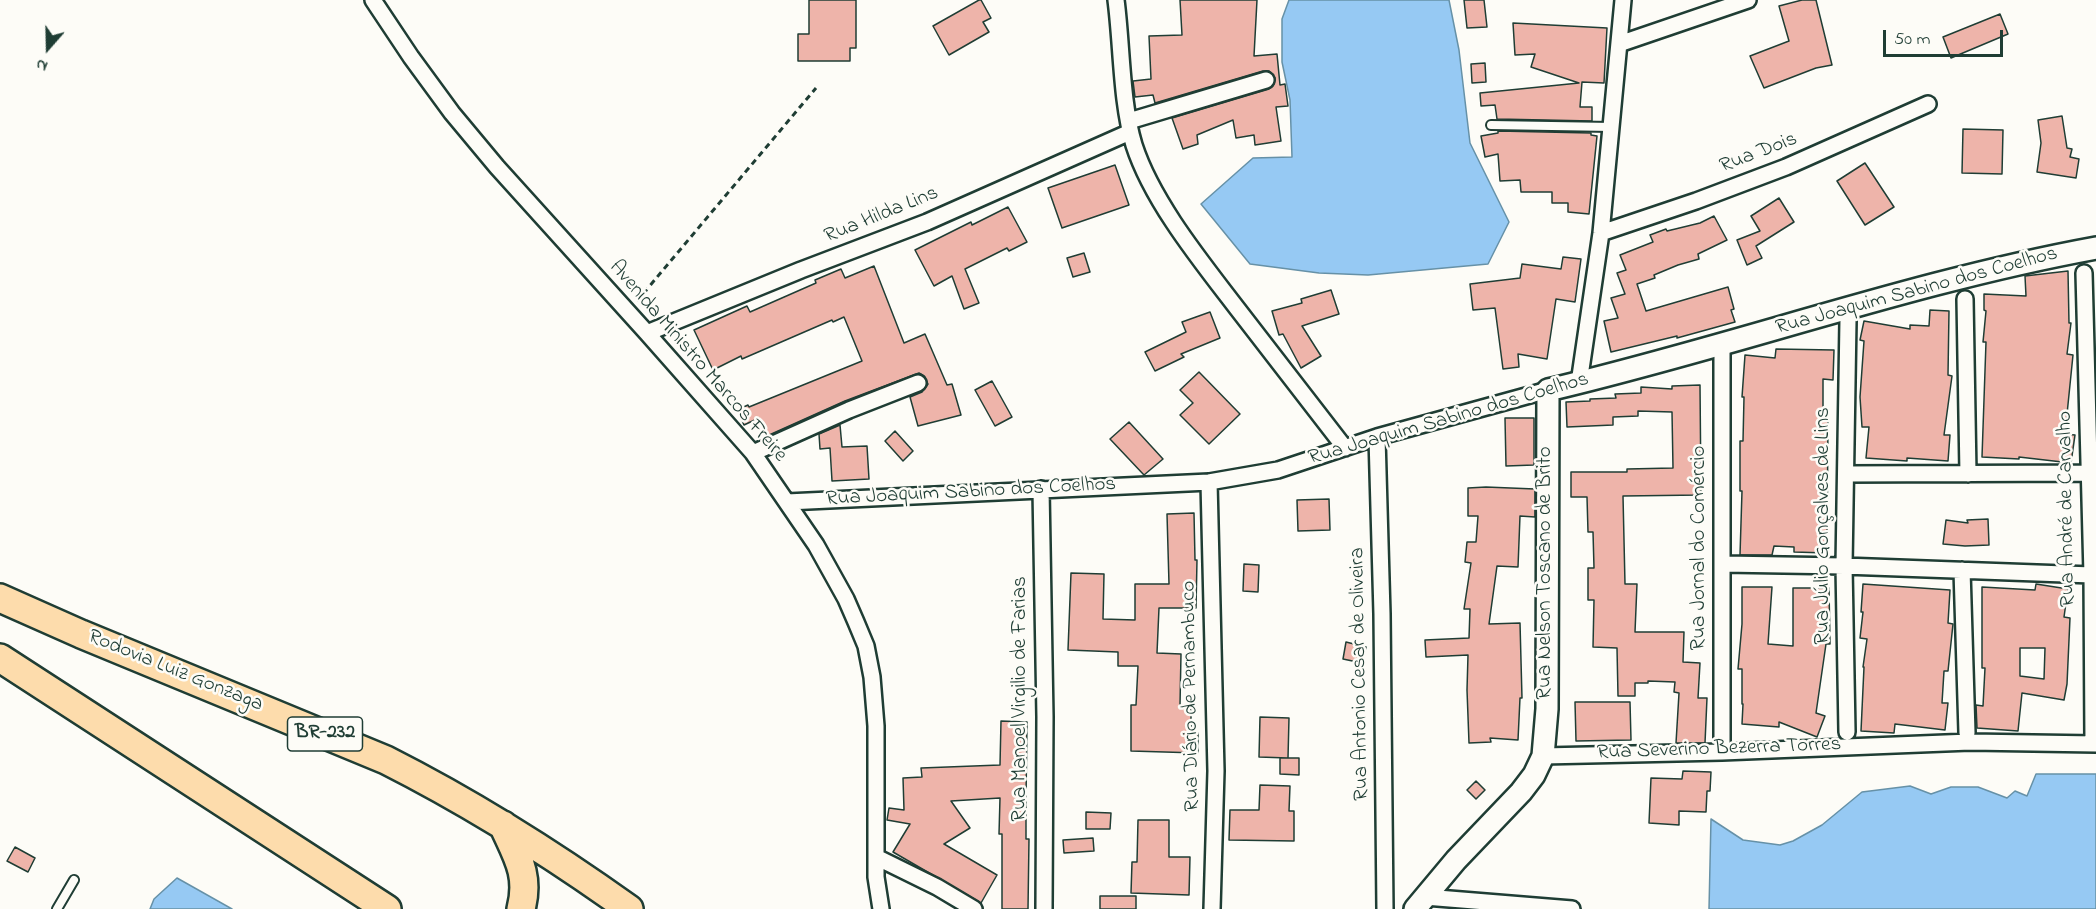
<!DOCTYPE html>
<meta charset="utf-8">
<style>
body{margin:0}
#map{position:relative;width:2096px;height:909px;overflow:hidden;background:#fdfcf7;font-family:"Indie Flower",sans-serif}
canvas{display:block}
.north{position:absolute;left:18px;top:18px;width:60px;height:60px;-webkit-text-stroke:4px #fdfcf7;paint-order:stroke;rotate:200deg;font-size:16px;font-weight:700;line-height:24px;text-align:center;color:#1f3d34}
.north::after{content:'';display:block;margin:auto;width:21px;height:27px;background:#1f3d34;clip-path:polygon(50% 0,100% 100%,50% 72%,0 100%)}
.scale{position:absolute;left:1883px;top:30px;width:120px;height:27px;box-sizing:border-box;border:3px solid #1f3d34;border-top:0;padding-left:8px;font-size:18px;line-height:21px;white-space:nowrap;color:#1f3d34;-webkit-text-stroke:4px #fdfcf7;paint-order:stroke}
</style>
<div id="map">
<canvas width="2096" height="909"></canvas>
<div class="north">N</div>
<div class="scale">50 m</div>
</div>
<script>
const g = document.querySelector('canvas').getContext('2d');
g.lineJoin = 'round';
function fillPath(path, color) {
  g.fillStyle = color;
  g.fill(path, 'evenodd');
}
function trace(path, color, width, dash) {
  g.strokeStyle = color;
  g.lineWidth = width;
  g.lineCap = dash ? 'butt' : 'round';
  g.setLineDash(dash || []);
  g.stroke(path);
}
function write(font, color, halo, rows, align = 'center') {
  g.font = font + ' "Indie Flower",sans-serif';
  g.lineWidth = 5;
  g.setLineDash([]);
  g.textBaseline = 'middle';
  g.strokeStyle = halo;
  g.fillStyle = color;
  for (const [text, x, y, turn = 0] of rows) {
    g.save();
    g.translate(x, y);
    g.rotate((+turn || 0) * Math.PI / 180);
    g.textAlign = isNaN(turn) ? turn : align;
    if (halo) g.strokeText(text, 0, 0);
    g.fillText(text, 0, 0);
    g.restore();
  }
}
const water = new Path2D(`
 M1289 0H1449L1459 50 1470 143 1509 222 1488 264 1368 275 1319 273 1250 264 1201 204 1253 158 1292 157 1290 100 1282 62V19Z
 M2036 774H2096V909H1709L1711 819 1743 840 1780 845 1793 841 1822 825 1862 792 1910 786 1931 794 1951 787H1978L2007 798 2015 791 2027 796Z
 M177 878 232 909H150L154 899Z`);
fillPath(water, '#96c9f3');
trace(water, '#6691a7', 1.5);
const building = new Path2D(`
 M809 0H856V48H850V61H798V34H809Z
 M979 0H981L991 18 983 22 989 32 949 55 933 26Z
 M1180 0H1257L1254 56 1277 54 1280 85 1285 84 1288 106 1276 107 1281 141 1255 145 1254 135 1236 138 1233 120 1197 135 1198 144 1183 149 1172 118 1269 89 1273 86 1275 78 1269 71H1263L1155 103 1153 95 1135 97 1133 81 1151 79 1149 36 1182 35Z
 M1464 0H1484L1487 27 1467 28Z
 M1802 0H1816L1832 65 1816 68 1764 88 1750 56 1789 41 1779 6Z
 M2000 14 2008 34 1951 58 1943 37Z
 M1513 23 1607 28 1604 83 1582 82 1580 107H1592V121L1497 119 1495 105 1481 106 1480 93 1579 83 1531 67 1535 54 1515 55Z
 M1485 63 1486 82 1472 83 1471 64Z
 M2062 116 2067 148 2072 149 2070 157 2079 159 2076 178 2037 172 2041 143 2038 120Z
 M1963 129 2003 130 2002 174 1962 173Z
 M1498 131 1591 133V135L1597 136 1589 214 1568 212V203H1552V192H1521L1520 180 1500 181 1498 154 1485 157 1481 136 1498 133Z
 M1865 163 1894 207 1865 225 1837 181Z
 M1115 165 1129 205 1062 228 1048 188Z
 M1779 198 1794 222 1756 246 1762 258 1747 265 1737 240 1760 231 1751 216Z
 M1008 207 1027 242 1009 251 1007 248 965 269 979 303 964 309 952 276 934 286 915 250 971 222 972 225Z
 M1714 216 1727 240 1698 254 1699 259 1678 265 1654 275 1655 278 1637 284 1646 311 1728 287 1734 309 1731 310 1735 322 1677 338V336L1611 352 1604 321 1618 318 1611 298 1625 294 1617 273 1626 270 1620 255 1653 242 1650 235 1666 229 1667 231 1700 223Z
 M1084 253 1090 272 1073 277 1067 258Z
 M1563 257 1581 259 1575 302 1556 299 1547 359 1518 354 1519 367 1503 369 1495 308 1473 310 1470 284 1520 278 1522 264 1561 269Z
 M874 266 904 343 925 334 947 385 952 384 961 415 918 426 910 397 922 392 928 384 924 376 919 373 845 401 767 436 759 418 744 425 737 410 748 405 749 407 862 361 844 317 833 322 832 320 742 359 741 356 713 370 694 330 747 306 750 312 816 283 815 280 841 269 845 278Z
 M2068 271 2069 323H2071L2067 354 2073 355 2065 434 2075 435 2071 463 2019 457V459L1982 457 1986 342H1983L1986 311 1984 310V294L2026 296 2025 276Z
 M1331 290 1339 314 1302 326 1321 356 1301 368 1283 334 1279 335 1272 311 1302 303 1301 299Z
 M1930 310 1949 311 1948 375 1952 376 1944 435H1950L1948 461 1907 458V461L1866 458 1869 427H1862L1860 397 1864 341 1860 340 1864 321 1910 329V325L1929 326Z
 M1210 312 1220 338 1181 354 1184 357 1155 371 1145 352 1186 332 1182 322Z
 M1776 349 1834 350 1833 380 1823 379V417H1828L1827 553 1794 552V547L1774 546 1772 555H1740L1742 491H1740V441H1743L1744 397H1742L1745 355 1775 358Z
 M1199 372 1240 414 1209 444 1180 415 1193 403 1180 390Z
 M992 381 1012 417 995 426 975 390Z
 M1700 385 1701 495 1623 496 1625 584H1637L1635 632H1684L1683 662 1700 663 1698 698H1707L1705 743H1676L1679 693 1674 692 1675 682 1648 681V683H1635V696H1618L1617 648 1593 647 1594 600H1588V568H1594L1593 532H1588L1587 497H1571V472H1627V469L1673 468 1672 412 1638 411V416L1613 417V425L1567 427 1566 402 1590 401V399L1616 398 1615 394 1641 393V387L1672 389V386Z
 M1505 418H1534V465L1506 466Z
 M1129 422 1163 459 1144 475 1110 439Z
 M840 425 842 447 867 446 869 479 832 481 830 448 820 449 819 434Z
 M895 431 913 451 903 461 885 441Z
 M1486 487 1535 489V517L1520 516 1518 567 1497 566 1489 624 1520 623 1522 698H1520L1518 740 1490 738 1491 742 1469 743 1467 690 1468 655 1426 657 1425 640 1469 638 1470 609H1464L1471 563 1465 562 1467 542H1476L1478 516H1468V488Z
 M1329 499 1330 530 1298 531 1297 500Z
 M1194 513 1195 560H1197L1196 608H1159L1157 653 1181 654 1180 705H1191V733H1198V753L1131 751V705H1136L1138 666H1118V652L1068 650 1071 573 1104 574 1103 619 1135 620V584H1169L1167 514Z
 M1988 519 1989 545 1965 546 1943 544 1946 520 1968 523 1967 520Z
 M1244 564 1259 565 1258 592 1243 591Z
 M1863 584 1950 590 1948 623 1953 624 1948 671H1944L1942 703H1948L1945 730 1895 724 1894 733 1861 731 1864 667H1863L1867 639 1860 638 1863 612H1861Z
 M2036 584 2068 589 2064 617 2070 618 2067 684 2064 700 2022 693 2018 731 1977 728 1976 705 1983 706 1985 668H1982V587L2035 590ZM2020 648H2045L2044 679 2020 676Z
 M1742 587H1772L1768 644 1793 646V588H1829L1830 644H1826L1816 713 1825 716 1817 737 1779 722V727L1742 724 1743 704H1742V669H1738L1742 624Z
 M1346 642 1366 647 1362 663 1343 659Z
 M1575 702H1630L1631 740 1576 741Z
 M1260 717 1289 718 1288 758 1259 757Z
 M1001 721 1027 722 1026 800V839H1029L1028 909H1002V834H999L1000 798 951 801 970 828 944 844 997 875 981 903 893 852 910 824 887 820 889 808 904 810 903 778 922 777 921 768 1000 765Z
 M1280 758H1299V775L1280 774Z
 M1683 771 1711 772 1710 791H1707L1706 812 1679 811V825L1649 823 1651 778 1682 779Z
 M1476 781 1485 790 1476 799 1467 790Z
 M1260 785 1290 786 1289 811H1294V841L1229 840 1230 810H1259Z
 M1086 812 1111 813 1110 829H1086Z
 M1138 820H1169V857H1190L1189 895 1131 893 1132 862H1137Z
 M1093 838 1094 851 1064 853 1063 840Z
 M15 847 35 858 28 872 7 861Z
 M1100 896H1136V909H1100Z`);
fillPath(building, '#eeb4aa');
trace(building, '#1f3d34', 1.5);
const lane = new Path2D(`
 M1491 125 1612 127
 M57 909 74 880`);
const street = new Path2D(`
 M373 0 411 57 452 113 497 167 647 333 753 453 816 545 846 599 856 622 866 646 872 677 876 726V877L881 909
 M1116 0C1122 46 1121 102 1134 145 1152 201 1200 260 1236 307 1272 354 1309 401 1345 448
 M1619 44 1748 0
 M1129 121 1266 80
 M1601 233 1696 201 1786 167 1928 104
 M2084 273 2092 575 2093 744
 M1965 299 1968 474
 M647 333 801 270 927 222 1130 132
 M1722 345V752
 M1579 383 1601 233 1623 0
 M1377 437 1382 614 1385 909
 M753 453 849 410 918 383
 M1846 474 2088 473
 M1209 482 1216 771 1212 909
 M1041 489 1045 717 1044 909
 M787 502 1209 482 1278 470 1377 437 1548 390
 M1723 564 1844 566 2092 575
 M1962 570 1967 733
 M1847 732 1844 566 1848 320
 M1543 756 1722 752 1970 742 2096 744
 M876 857 937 887 974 909
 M1425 897 1572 909`);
const secondary = new Path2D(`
 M1415 909 1456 860 1521 792 1534 775 1543 756 1547 709 1548 390C1732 347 1910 282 2096 248`);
const highway = new Path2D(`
 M0 598 81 634 386 760C471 803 552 854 629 909
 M0 658 387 909
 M503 825C517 856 530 875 521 909`);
trace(lane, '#1f3d34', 12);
trace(street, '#1f3d34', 20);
trace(secondary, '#1f3d34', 26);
trace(highway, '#1f3d34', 32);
trace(new Path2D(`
 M637 301 816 88`), '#1f3d34', 3, [6, 4.5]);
trace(lane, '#fdfcf7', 8);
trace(street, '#fdfcf7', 15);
trace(secondary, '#fdfcf7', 21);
trace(highway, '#fddcac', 27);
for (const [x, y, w] of [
 [325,734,75]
]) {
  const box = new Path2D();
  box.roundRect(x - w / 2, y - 17, w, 34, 4.5);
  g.fillStyle = '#fdfcf7';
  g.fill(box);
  trace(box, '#1f3d34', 1.5);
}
write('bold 20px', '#1f3d34', null, [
 ["BR-232",325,734]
]);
write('21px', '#1f3d34', '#fdfcf7', [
 ["Rua Dois",1759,154,-21],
 ["Rua Hilda Lins",882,216,-22],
 ["Rua Joaquim Sabino dos Coelhos",1917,292,-15],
 ["Avenida Ministro Marcos Freire",697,362,49],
 ["Rua Joaquim Sabino dos Coelhos",1449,420,-16],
 ["Rua Joaquim Sabino dos Coelhos",971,493,-3],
 ["Rua André de Carvalho",2068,509,-91],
 ["Rua Júlio Gonçalves de Lins",1825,526,-90],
 ["Rua Jornal do Comércio",1701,548,-90],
 ["Rua Nelson Toscano de Brito",1547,573,-90],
 ["Rodovia Luiz Gonzaga",175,672,22],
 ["Rua Antonio Cesar de Oliveira",1361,674,-91],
 ["Rua Diário de Pernambuco",1192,696,-91],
 ["Rua Manoel Virgilio de Farias",1022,699,-90],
 ["Rua Severino Bezerra Torres",1719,750,-2]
]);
</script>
